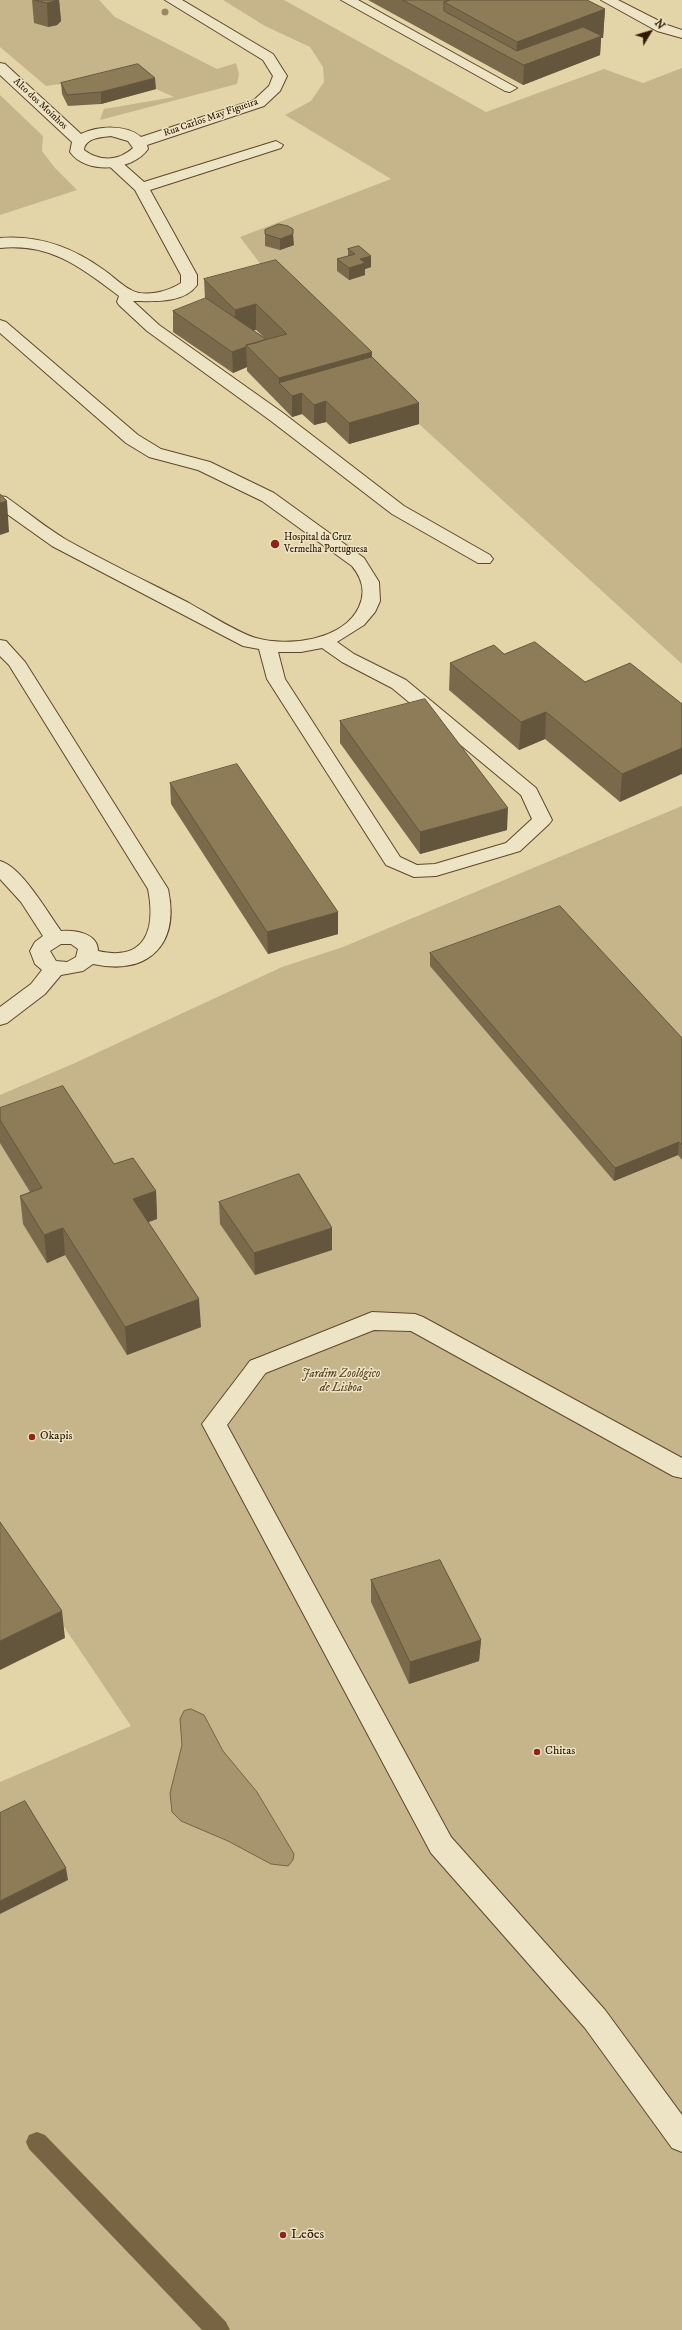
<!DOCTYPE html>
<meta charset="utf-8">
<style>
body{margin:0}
#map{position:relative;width:682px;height:2330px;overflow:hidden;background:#e4d5a8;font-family:"IM FELL DW Pica",serif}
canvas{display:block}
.north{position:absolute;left:630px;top:12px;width:40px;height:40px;-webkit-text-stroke:3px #ede4c6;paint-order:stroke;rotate:52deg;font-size:11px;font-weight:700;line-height:16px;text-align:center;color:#311900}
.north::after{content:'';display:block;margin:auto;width:14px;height:18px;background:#311900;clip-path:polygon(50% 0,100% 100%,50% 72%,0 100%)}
</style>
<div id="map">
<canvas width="682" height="2330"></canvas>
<div class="north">N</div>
</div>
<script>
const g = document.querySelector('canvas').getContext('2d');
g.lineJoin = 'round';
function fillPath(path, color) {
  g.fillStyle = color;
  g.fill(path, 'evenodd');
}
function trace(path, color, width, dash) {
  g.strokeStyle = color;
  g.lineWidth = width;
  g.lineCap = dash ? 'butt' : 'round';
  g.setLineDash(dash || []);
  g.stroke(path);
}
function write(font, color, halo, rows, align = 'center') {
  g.font = font + ' "IM FELL DW Pica",serif';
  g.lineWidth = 3;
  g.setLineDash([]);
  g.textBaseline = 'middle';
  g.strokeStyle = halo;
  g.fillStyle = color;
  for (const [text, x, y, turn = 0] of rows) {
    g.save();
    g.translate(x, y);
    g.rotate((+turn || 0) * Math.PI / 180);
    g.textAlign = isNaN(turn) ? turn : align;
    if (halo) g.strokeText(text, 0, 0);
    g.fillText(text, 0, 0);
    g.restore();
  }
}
fillPath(new Path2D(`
 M0 0H99L115 17 217 69 236 63 239 74 237 84 100 120 104 109 174 97 156 89 82 81 46 86 0 47Z
 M223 0H284L486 112 604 69 643 83 682 68V664L419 424 277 286 240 237 391 179 285 115 311 101 324 82 323 67 310 47 265 26Z
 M0 95 43 136 42 151 55 168 77 190 0 215Z
 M682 806V2330H0V1782L131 1726 0 1532V1095L75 1063 282 967 343 947Z`), '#c6b58b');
const water = new Path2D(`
 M191 1709 204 1715 223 1751 257 1792 294 1854 293 1860 288 1866 271 1864 228 1841 181 1821 172 1812 170 1793 182 1745 180 1719 184 1711Z`);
fillPath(water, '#a7956f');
trace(water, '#786343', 1);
fillPath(new Path2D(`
 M37 2132 45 2135 226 2322 230 2330H202L29 2149 26 2142 29 2135Z`), '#786343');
const lane = new Path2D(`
 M276 141 283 145 281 148 150 190 197 275V285C184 304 152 301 133 301L159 325 283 413 404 506 490 555 493 559 490 563H478L392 514 271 421 147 331 119 305 117 302 119 296C80 267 51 243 0 248V238C39 235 72 247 104 270 113 276 121 285 131 290 145 298 169 291 181 283V275L135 190 108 165 106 162 108 159H118L144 182Z
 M0 320 6 322 138 435 161 449 210 462 274 493 364 558 379 582 380 601 375 612 364 625 337 642 354 654 406 680 536 788 552 820 549 824 520 851 436 876 414 877 386 865 267 679 259 649 243 646 52 546 0 509V496L6 497C26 511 45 527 65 539 106 562 148 582 189 603 207 613 238 633 256 638 287 647 343 641 359 607 366 592 362 578 352 566L262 501 198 470 149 457 126 443 0 333ZM322 648 342 662 392 688 521 795 532 819 506 843 435 864 417 865 400 857 285 679 278 652H301Z
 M0 640 6 641 25 662 168 889C180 944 149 976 93 964L83 971 61 975 45 994 7 1023 0 1025V1007L31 984 42 970 35 964 30 951 35 942 43 936 21 902 0 879V861C21 866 48 913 61 931 75 930 98 933 98 951 146 962 156 929 148 889L9 665 0 656ZM61 944H71L78 949 76 957 67 962 56 961 50 951Z
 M372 1312 415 1314 423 1317 682 1458V1478L673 1476 411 1331 374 1330 258 1376 250 1373 246 1367 250 1361Z`);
const street = new Path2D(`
 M165 0H182L273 54 287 76 280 91 264 106 147 145 148 149C133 171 86 175 70 152L72 142 0 75V63L5 64 81 134C98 126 126 124 141 137L254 100 269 86 273 76 263 60ZM111 136 128 141 133 148C119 161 100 162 84 150 85 138 101 137 111 136Z
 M341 0H358L517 88 510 92 505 91Z
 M601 0H618L667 25 682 30V38L657 31Z
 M258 1358 266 1361 270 1367 227 1425 451 1837 605 2010 682 2115V2152L672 2148 585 2028 431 1853 202 1424 250 1361Z`);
trace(lane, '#5e482a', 2);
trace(street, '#5e482a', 2);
fillPath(lane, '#ede4c6');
fillPath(street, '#ede4c6');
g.fillStyle = '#9a8763';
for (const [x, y] of [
 [165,12]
]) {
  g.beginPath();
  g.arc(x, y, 3.5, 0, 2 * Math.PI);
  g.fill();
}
fillPath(new Path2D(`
 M32 0H59L61 21 57 25 48 27 34 23Z
 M368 0H587L605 9 603 38H601L600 55 523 85Z
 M61 83 156 89 101 104 68 106 62 94Z
 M265 230 294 245 280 250 265 246Z
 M359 246 371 267 365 269V275L349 280 337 271V259L348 256V249Z
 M204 279 372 352V357L419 403V424L349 444 326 422 314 425 302 414 292 417 247 371V367L233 373 173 332V311L205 299ZM253 330H256L265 338Z
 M504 654 585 682 682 704 620 802 545 739 519 750 449 690 450 663Z
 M340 721 507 830 420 854 340 743Z
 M170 783 338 934 268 954 171 804Z
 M430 953 682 1038V1160L678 1155 614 1181 430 966Z
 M0 1108 114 1164 156 1191 157 1219 148 1222 201 1327 127 1355 65 1255 47 1263 23 1224 20 1196 30 1192 0 1143Z
 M219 1202 332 1250 255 1275 220 1224Z
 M371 1580 481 1640 479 1661 409 1684 371 1602Z`), '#7a6a4b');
fillPath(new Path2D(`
 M56 0H59L61 21 57 25 48 27 47 3Z
 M605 9 603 38H601L600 55 523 85 524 65 516 61 517 42Z
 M155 78 156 89 101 104V92Z
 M293 234 294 245 280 250V239Z
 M371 256V267L365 269V275L349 280V268L360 259Z
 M256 304V330L235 335V310Z
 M246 347 247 367 233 373 232 352Z
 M372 352V378L302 393V414L292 417V396L279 383V404V378Z
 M326 401V422L314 425V405Z
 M419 403V424L349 444V423Z
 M7 501 9 532 0 535V503Z
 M546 712 545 739 519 750 521 722Z
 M682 748V774L620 802 622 774Z
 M508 808 507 830 420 854V832Z
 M338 912V934L268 954 267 932Z
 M679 1142 678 1155 614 1181 615 1168Z
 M156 1191 157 1219 135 1227 133 1199Z
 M63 1228 65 1255 47 1263 44 1235Z
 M332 1228V1250L255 1275 254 1253Z
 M199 1299 201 1327 127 1355 125 1327Z
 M62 1611 65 1638 0 1670V1641Z
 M481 1640 479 1661 409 1684 410 1662Z
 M66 1868 68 1880 0 1914V1901Z`), '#63563d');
const building = new Path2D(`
 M35 0H56L55 1 47 3Z
 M403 0H450L444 2V11L517 51 583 27 602 36 524 65Z
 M450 0H587L605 9 517 42 444 2Z
 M138 64 155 78 101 92 67 95 61 83Z
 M279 224 288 226 293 229V234L280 239 265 234V230Z
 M359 246 371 256 360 259 365 263 349 268 337 259 355 254 348 249Z
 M276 260 372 352 279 378 246 345 287 334 256 304 235 310 204 279Z
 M206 298 266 339 256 343 246 345V347L232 352 173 311Z
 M372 357 419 403 349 423 326 401 314 405 302 393 292 396 279 383Z
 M0 494 7 501 0 503Z
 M535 642 585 682 630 663 682 704V748L622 774 546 712 521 722 450 663 494 645 504 654Z
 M425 699 508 808 420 832 340 721Z
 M237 764 338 912 267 932 170 783Z
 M560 906 682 1038V1145L679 1142 615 1168 430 953Z
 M63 1086 114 1164 133 1158 156 1191 133 1199 199 1299 125 1327 63 1228 44 1235 20 1196 42 1188 0 1120V1108Z
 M299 1174 332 1228 254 1253 219 1202Z
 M0 1522 62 1611 0 1641Z
 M440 1560 481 1640 410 1662 371 1580Z
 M25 1801 66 1868 0 1901V1813Z`);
fillPath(building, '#8e7b57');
trace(building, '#63563d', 1);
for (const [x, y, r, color] of [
 [275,544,5,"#8f2418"],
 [32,1437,4,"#8f2418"],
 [537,1752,4,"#8f2418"],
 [283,2235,4,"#8f2418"]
]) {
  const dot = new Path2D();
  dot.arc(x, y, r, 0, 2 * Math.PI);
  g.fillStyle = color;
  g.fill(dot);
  trace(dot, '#ede4c6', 1.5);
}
write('10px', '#311900', '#ede4c6', [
 ["Alto dos Moinhos",40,104,43],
 ["Rua Carlos May Figueira",211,118,-19]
]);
write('10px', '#311900', '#ede4c6', [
 ["Hospital da Cruz",284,538],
 ["Vermelha Portuguesa",284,550]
], 'left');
write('italic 12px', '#5e482a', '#ede4c6', [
 ["Jardim Zoológico",341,1375],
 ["de Lisboa",341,1389]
]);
write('12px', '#311900', '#ede4c6', [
 ["Okapis",40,1437],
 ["Chitas",545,1752]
], 'left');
write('14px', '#311900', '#ede4c6', [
 ["Leões",291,2235]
], 'left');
</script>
